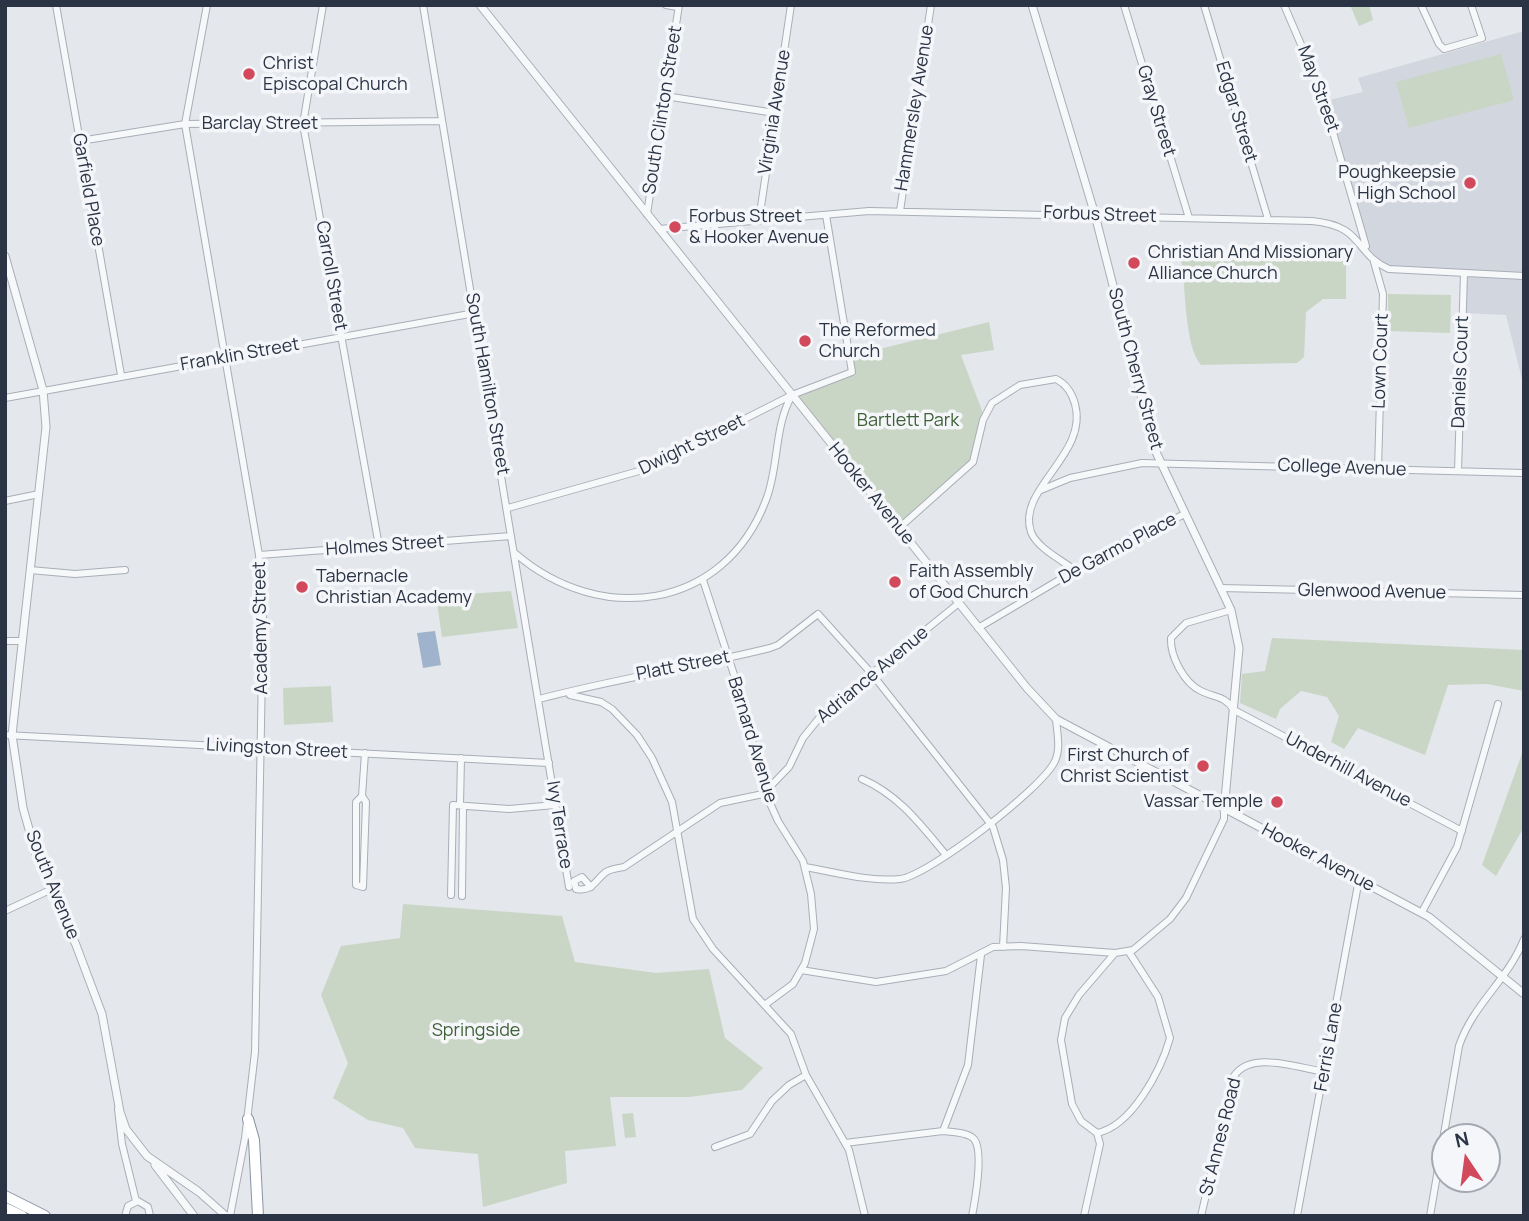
<!DOCTYPE html>
<style>
body{margin:0}
#map{position:relative;width:1529px;height:1221px;overflow:hidden;background:#e4e7ec;font-family:Manrope,sans-serif}
canvas{display:block}
.frame{position:absolute;inset:0;border:7px solid #2b3445;pointer-events:none}
.north{position:absolute;left:1431px;top:1123px;width:70px;height:70px;box-sizing:border-box;background:#f4f6f9;border:2px solid #a4a8b1;border-radius:50%;rotate:347deg;font-size:19px;font-weight:700;line-height:28px;text-align:center;color:#2b3445}
.north::after{content:'';display:block;margin:auto;width:24px;height:32px;background:#d1495b;clip-path:polygon(50% 0,100% 100%,50% 72%,0 100%)}
</style>
<div id="map">
<canvas width="1529" height="1221"></canvas>
<div class="frame"></div>
<div class="north">N</div>
</div>
<script>
const g = document.querySelector('canvas').getContext('2d');
g.lineJoin = 'round';
function fillPath(path, color) {
  g.fillStyle = color;
  g.fill(path, 'evenodd');
}
function trace(path, color, width, dash) {
  g.strokeStyle = color;
  g.lineWidth = width;
  g.lineCap = dash ? 'butt' : 'round';
  g.setLineDash(dash || []);
  g.stroke(path);
}
function write(font, color, halo, rows, align = 'center') {
  g.font = font + ' Manrope,sans-serif';
  g.lineWidth = 7;
  g.setLineDash([]);
  g.textBaseline = 'middle';
  g.strokeStyle = halo;
  g.fillStyle = color;
  for (const [text, x, y, turn = 0] of rows) {
    g.save();
    g.translate(x, y);
    g.rotate((+turn || 0) * Math.PI / 180);
    g.textAlign = isNaN(turn) ? turn : align;
    if (halo) g.strokeText(text, 0, 0);
    g.fillText(text, 0, 0);
    g.restore();
  }
}
fillPath(new Path2D(`
 M1524 31V387L1506 315 1463 313 1464 274 1389 269 1370 255 1362 236 1325 101 1363 92 1358 78Z`), '#d2d6de');
fillPath(new Path2D(`
 M1350 5H1369L1373 20 1359 26Z
 M1501 54 1514 100 1409 128 1396 82Z
 M1245 246C1267 247 1334 243 1346 263V299H1323L1306 312 1304 357 1297 363 1201 365C1184 346 1186 286 1181 259L1242 260Z
 M1388 294 1451 295 1450 333 1388 331Z
 M989 322 994 350 961 355 984 416 975 458 899 528 792 395 848 375 851 356Z
 M511 591 518 628 442 637 436 596Z
 M1272 638 1524 650V691L1487 684 1448 685 1425 755 1358 728 1344 749 1331 742 1339 716 1327 697 1301 691 1280 709 1276 719 1240 703 1242 674 1265 671Z
 M331 686 333 722 284 725 283 688Z
 M1524 748V827L1496 876 1482 865Z
 M403 904 562 916 575 962 656 973 709 969 725 1038 763 1068 742 1090 689 1097H610L616 1146 565 1151 567 1183 483 1207 478 1154 415 1148 403 1128 368 1120 333 1098 348 1063 321 995 341 946 400 938Z
 M633 1113 636 1137 625 1138 622 1114Z`), '#c9d6c5');
fillPath(new Path2D(`
 M435 631 441 665 423 668 417 633Z`), '#9fb4cc');
const minor = new Path2D(`
 M56 5 121 375
 M207 5 185 124 259 555 263 615 255 1052 245 1138 230 1216
 M323 5 303 124 379 546
 M423 5 569 887
 M666 5 678 7
 M1124 5 1189 218
 M1204 5 1268 219
 M1284 5 1321 91 1366 246
 M1421 5 1439 44 1444 49 1482 38 1471 5
 M665 96 775 113
 M80 141 185 124 442 121
 M900 211 931 5
 M647 214 679 5
 M759 220 791 5
 M659 229 869 211 1312 221C1365 226 1353 253 1389 269L1524 276
 M1374 262 1383 294 1378 469
 M5 398 475 313
 M1458 471 1464 273
 M1041 490 1070 478 1142 463 1524 473
 M5 501 39 494
 M508 508 646 469 792 395 852 372 826 215
 M899 528 973 462 983 420 992 403 1020 385 1056 379C1066 384 1072 393 1075 404 1089 455 1016 489 1031 532 1037 548 1062 560 1076 571
 M516 554C600 626 724 611 766 500 779 467 774 428 791 397
 M259 555 511 536
 M30 570 75 574 125 570
 M703 580 740 693 765 792 778 821 803 861 811 894 814 929 805 963 793 984 766 1004
 M1221 588 1524 595
 M1231 610 1186 623 1171 638C1170 656 1184 683 1201 691 1215 698 1224 695 1234 710L1462 831
 M978 628 1118 545 1185 514
 M5 641H23
 M570 695 601 702 612 709 637 735 652 758 672 802 693 919 713 949 791 1034 806 1075 849 1150 865 1216
 M539 699C615 679 693 667 770 648L778 645 818 614 872 674 993 827 1003 860 1006 888 1003 947
 M5 735 549 763
 M862 779C899 795 921 825 946 855
 M362 796 366 802 363 887 356 885V802L362 796 365 753
 M460 805 461 758
 M805 867C835 872 869 882 900 879 928 876 1043 788 1055 761 1061 748 1057 733 1056 719
 M591 887 582 877 574 881 576 889C593 892 595 880 606 872 610 869 619 868 624 867L720 803 763 794 789 767 803 738 824 712 959 603
 M451 895 453 805 509 809 555 805
 M462 896 463 806
 M5 911 52 889
 M1422 912 1457 847 1498 704
 M1129 952 1158 997 1170 1038C1161 1070 1132 1126 1097 1133L1081 1121 1072 1104 1061 1040 1065 1018 1079 995 1115 953 1133 950 1170 919 1186 898 1224 819V810
 M801 970 876 982 946 971 993 947 1021 946 1115 953
 M118 1109 122 1144 136 1201
 M943 1131C952 1132 968 1132 974 1139 984 1151 975 1201 972 1216
 M845 1143 943 1131 968 1065 981 955
 M715 1147 750 1134 772 1101 789 1085 806 1075
 M125 1216 128 1206 138 1201 148 1207 150 1216
 M1084 1216 1100 1144 1097 1133
 M1201 1216 1234 1076C1251 1050 1298 1068 1325 1072
 M1297 1216 1359 879
 M1430 1216 1459 1046C1473 1004 1508 980 1524 939`);
const tertiary = new Path2D(`
 M480 5 1027 688 1056 719 1429 917 1524 994
 M1032 5 1095 215 1155 450 1231 610 1239 648 1224 810
 M5 256 43 390 46 427 12 735 23 808 36 854 76 945 102 1014 120 1112 126 1129 147 1156 199 1192 226 1216
 M155 1165 194 1216`);
const motorway = new Path2D(`
 M248 1119 254 1140 258 1216
 M5 1196 45 1216
 M5 1208 22 1216`);
trace(minor, '#a9aeb7', 8);
trace(tertiary, '#a9aeb7', 9);
trace(motorway, '#8b94a3', 12);
trace(minor, '#f7f8fa', 6);
trace(tertiary, '#f7f8fa', 7);
trace(motorway, '#fff', 10);
for (const [x, y, r, color] of [
 [249,74,7,"#d1495b"],
 [1470,183,7,"#d1495b"],
 [675,227,7,"#d1495b"],
 [1134,263,7,"#d1495b"],
 [805,341,7,"#d1495b"],
 [895,582,7,"#d1495b"],
 [302,587,7,"#d1495b"],
 [1203,766,7,"#d1495b"],
 [1277,802,7,"#d1495b"]
]) {
  const dot = new Path2D();
  dot.arc(x, y, r, 0, 2 * Math.PI);
  g.fillStyle = color;
  g.fill(dot);
  trace(dot, '#f4f6f9', 2.5);
}
write('18px', '#2b3445', '#f4f6f9', [
 ["Christ",263,64],
 ["Episcopal Church",263,85],
 ["Poughkeepsie",1456,173,"right"],
 ["High School",1456,194,"right"],
 ["Forbus Street",689,217],
 ["& Hooker Avenue",689,238],
 ["Christian And Missionary",1148,253],
 ["Alliance Church",1148,274],
 ["The Reformed",819,331],
 ["Church",819,352],
 ["Faith Assembly",909,572],
 ["of God Church",909,593],
 ["Tabernacle",316,577],
 ["Christian Academy",316,598],
 ["First Church of",1189,756,"right"],
 ["Christ Scientist",1189,777,"right"],
 ["Vassar Temple",1263,802,"right"]
], 'left');
write('18px', '#2b3445', '#f4f6f9', [
 ["May Street",1318,89,70],
 ["Hammersley Avenue",915,108,-81],
 ["South Clinton Street",663,110,-81],
 ["Gray Street",1156,111,73],
 ["Virginia Avenue",775,112,-81],
 ["Edgar Street",1236,112,73],
 ["Barclay Street",260,124],
 ["Garfield Place",88,190,80],
 ["Forbus Street",1100,215,2],
 ["Carroll Street",331,276,80],
 ["Franklin Street",240,355,-10],
 ["Lown Court",1381,361,-88],
 ["South Cherry Street",1135,369,75],
 ["Daniels Court",1461,372,-88],
 ["South Hamilton Street",487,384,80],
 ["Dwight Street",692,445,-26],
 ["College Avenue",1342,468,2],
 ["Hooker Avenue",871,494,51],
 ["Holmes Street",385,546,-4],
 ["De Garmo Place",1118,549,-28],
 ["Glenwood Avenue",1372,592,1],
 ["Academy Street",261,628,-91],
 ["Platt Street",683,666,-11],
 ["Adriance Avenue",873,675,-40],
 ["Barnard Avenue",752,740,73],
 ["Livingston Street",277,749,3],
 ["Underhill Avenue",1348,770,28],
 ["Ivy Terrace",559,825,81],
 ["Hooker Avenue",1318,858,28],
 ["South Avenue",52,885,68],
 ["Ferris Lane",1329,1047,-80],
 ["St Annes Road",1221,1137,-76]
]);
write('18px', '#3f6138', '#f4f6f9', [
 ["Bartlett Park",908,421],
 ["Springside",476,1031]
]);
</script>
